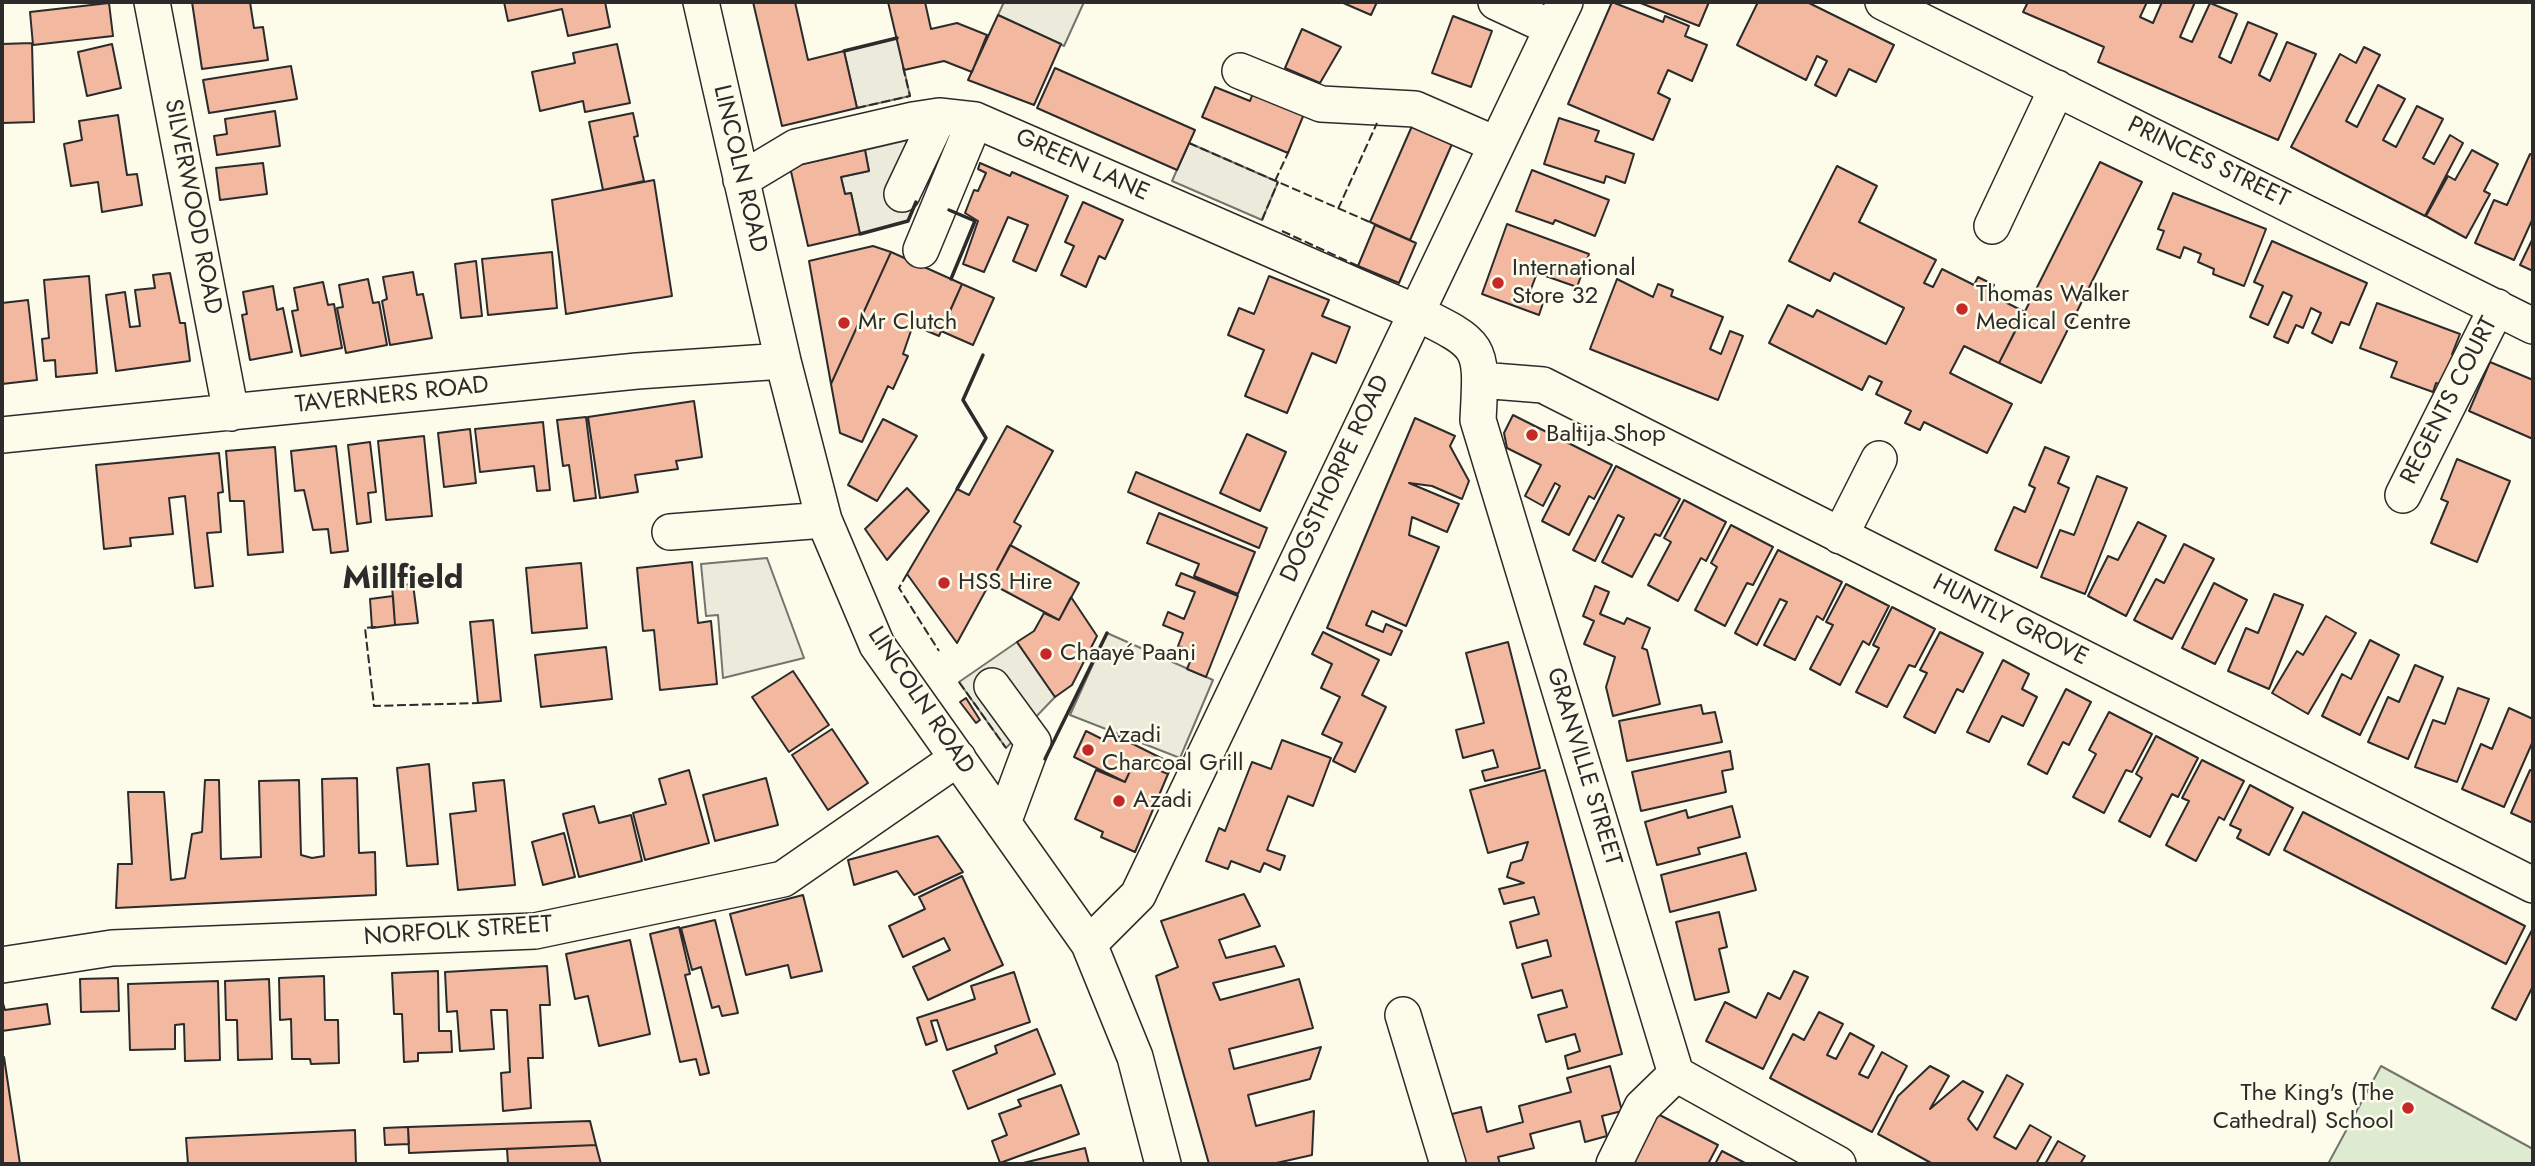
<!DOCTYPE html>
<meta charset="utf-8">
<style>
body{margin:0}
#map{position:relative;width:2535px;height:1166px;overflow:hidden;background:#fdfbea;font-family:Jost,sans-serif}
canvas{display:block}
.frame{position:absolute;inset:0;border:4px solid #2b2b2b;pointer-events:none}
</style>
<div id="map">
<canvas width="2535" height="1166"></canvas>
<div class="frame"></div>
</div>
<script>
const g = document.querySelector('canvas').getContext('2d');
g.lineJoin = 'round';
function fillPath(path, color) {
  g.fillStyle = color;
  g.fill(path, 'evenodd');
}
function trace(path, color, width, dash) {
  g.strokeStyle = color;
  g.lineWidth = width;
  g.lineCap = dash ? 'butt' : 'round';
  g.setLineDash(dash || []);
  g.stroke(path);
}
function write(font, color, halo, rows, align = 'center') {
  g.font = font + ' Jost,sans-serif';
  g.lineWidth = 5;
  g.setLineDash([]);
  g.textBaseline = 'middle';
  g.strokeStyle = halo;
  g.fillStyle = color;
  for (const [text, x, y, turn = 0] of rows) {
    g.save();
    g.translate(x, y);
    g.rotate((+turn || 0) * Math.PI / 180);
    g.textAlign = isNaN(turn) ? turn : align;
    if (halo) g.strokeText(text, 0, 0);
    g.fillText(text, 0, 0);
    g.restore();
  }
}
const green = new Path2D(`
 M2381 1066 2533 1149V1164H2328Z`);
fillPath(green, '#deebd1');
trace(green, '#74746e', 2);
const parking = new Path2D(`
 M1004 2H1084L1064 46 998 15Z
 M897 38 910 96 857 108 844 51Z
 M916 138 943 139 908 221 860 234 851 193 845 194 841 177 869 171 865 150Z
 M1189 143 1278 182 1262 220 1172 181Z
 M767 558 804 658 723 678 718 615 706 616 701 564Z
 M1107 633 1213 680 1180 758 1070 715Z
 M1017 642 1055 697 1006 748 959 682Z`);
fillPath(parking, '#eceadb');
trace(parking, '#74746e', 2);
const building = new Path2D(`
 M192 2H250L254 28 263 27 268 60 202 69Z
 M504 2H605L610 27 568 36 562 9 508 21Z
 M753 2H795L808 60 844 51 857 108 782 126Z
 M888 2H925L931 29 957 23 987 35 972 72 944 61 904 70Z
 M1341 2H1377L1371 15Z
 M1612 2 1663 22 1665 16 1689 26 1685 36 1707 45 1692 81 1668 70 1658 93 1670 99 1653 140 1568 104Z
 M1638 2H1709L1699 26Z
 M1758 2H1807L1894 45 1876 82 1849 69 1836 96 1815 85 1827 61 1817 56 1806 80 1737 45Z
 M2028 2H2147L2140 17 2153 23 2162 2H2195L2180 37 2192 42 2210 3 2237 14 2219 57 2231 63 2248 22 2277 34 2259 75 2270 81 2287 42 2316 54 2278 140 2098 62 2104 47 2023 12Z
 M109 3 113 36 33 45 30 12Z
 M998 15 1061 44 1034 105 968 80Z
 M1453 16 1492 31 1471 87 1432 73Z
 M1302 29 1341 47 1320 83 1285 68Z
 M32 43 34 122 2 123V44Z
 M112 44 121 88 87 96 78 52Z
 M617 44 630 103 585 112 583 101 540 111 532 72 575 63 573 53Z
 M2364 47 2380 55 2346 121 2357 127 2378 85 2405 99 2383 140 2396 147 2417 106 2443 119 2423 158 2434 164 2450 135 2463 143 2425 216 2291 147 2340 54 2356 63Z
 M291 66 297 99 209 113 203 80Z
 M1055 68 1195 130 1177 170 1037 108Z
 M1215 87 1250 101 1253 93 1304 114 1288 153 1202 117Z
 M275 111 280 146 217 155 214 136 227 134 225 119Z
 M633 113 638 136 634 137 644 181 603 190 589 122Z
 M118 115 127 175 137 174 142 205 102 212 98 182 71 186 64 144 82 140 79 121Z
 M1559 118 1599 131 1595 141 1634 154 1625 183 1606 176 1604 183 1544 164Z
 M1412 126 1452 144 1410 240 1370 222Z
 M865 150 869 171 841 177 845 194 851 193 860 234 808 246 790 167Z
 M2472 150 2498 164 2484 191 2490 194 2466 238 2426 216 2448 176 2455 180Z
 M2530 154 2533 155V218L2514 260 2475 243 2494 200 2507 205Z
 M2100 162 2142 182 2041 383 1999 363Z
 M263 163 267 194 220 200 216 168Z
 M980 163 1010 176 1012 172 1068 196 1036 271 1013 261 1028 225 1008 217 984 272 963 264 978 221 965 213 974 190 978 191 986 173 978 169Z
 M1837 166 1877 186 1859 222 1936 260 1924 283 1933 287 1942 269 1974 285 1978 277 1994 285 1989 294 2025 312 1999 363 1964 346 1950 373 2012 404 1987 453 1924 422 1920 430 1905 423 1911 411 1876 394 1882 382 1869 376 1862 390 1769 343 1788 305 1813 317 1817 310 1886 344 1904 308 1834 273 1830 281 1789 261Z
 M1532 170 1609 200 1595 236 1555 220 1553 224 1516 211Z
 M654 180 672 296 566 314 552 200Z
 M2173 193 2266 229 2244 286 2213 274 2214 269 2198 262 2201 254 2184 247 2180 258 2157 249 2164 231 2158 229Z
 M1083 202 1123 220 1105 259 1099 256 1086 287 1061 275 1074 246 1065 242Z
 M1507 224 1589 254 1577 287 1537 273 1528 297 1543 303 1539 315 1482 294Z
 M1375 225 1416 243 1399 283 1358 266Z
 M2533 238V271L2520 265Z
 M2272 241 2367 283 2349 325 2341 322 2332 343 2312 333 2321 313 2311 308 2303 328 2296 325 2288 343 2274 337 2292 296 2283 292 2268 325 2250 317 2263 286 2254 282Z
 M873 246 891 252 831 384 809 261Z
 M552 252 557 308 488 315 482 259Z
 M891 252 962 284 939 336 913 325 903 354 908 356 893 389 888 386 862 442 840 433 831 384Z
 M476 261 482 316 461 318 455 264Z
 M413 272 417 295 423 294 432 338 390 345 382 301 387 299 383 277Z
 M170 273 180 323H185L190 361 116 371 106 295 125 292 130 327 140 326 135 290 155 288 153 275Z
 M89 276 97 373 56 377 55 360 44 361 42 339 49 338 44 280Z
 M1269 276 1329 300 1322 316 1350 327 1336 363 1312 353 1287 413 1245 396 1264 350 1228 335 1239 308 1254 314Z
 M368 279 373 303 379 302 387 345 346 353 337 308 343 307 339 285Z
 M1617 279 1653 297 1658 284 1673 290 1671 296 1723 317 1710 349 1721 354 1730 331 1743 336 1718 400 1590 349Z
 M323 282 328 305 334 304 342 348 301 356 292 311 298 310 294 288Z
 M962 284 994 298 973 345 941 331Z
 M273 286 277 310 283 308 292 352 250 360 242 315 247 314 243 292Z
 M28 300 37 380 2 384V303Z
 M2377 303 2460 334 2452 354 2484 367 2472 397 2436 383 2433 392 2391 377 2397 362 2360 348Z
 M2490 362 2533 380V439L2469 411Z
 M694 401 702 457 676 461 678 469 635 475 638 492 600 498 588 417Z
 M1513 415 1612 465 1594 499 1589 496 1569 535 1542 521 1560 486 1555 483 1543 506 1525 496 1541 465 1507 448 1504 433Z
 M586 417 596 498 574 501 569 465 563 466 557 420Z
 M1415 418 1455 436 1450 446 1469 481 1462 499 1432 486 1409 483 1459 504 1447 532 1412 517 1409 535 1439 547 1406 626 1372 611 1366 625 1383 632 1386 624 1402 631 1391 655 1327 628Z
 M883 419 917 436 877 501 848 485Z
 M543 422 550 490 537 491 534 466 480 472 475 429Z
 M1007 426 1053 451 1014 522 1021 526 957 643 907 574 957 489 969 495Z
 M470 429 476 483 444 487 438 433Z
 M1247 434 1286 452 1260 511 1220 493Z
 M424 436 432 516 386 520 378 441Z
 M370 442 376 492 368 493 371 522 357 524 348 445Z
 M336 446 348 551 331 553 328 529 313 530 304 490 295 491 291 451Z
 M275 447 283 552 248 555 244 501H230L226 451Z
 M2045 447 2069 457 2058 483 2069 488 2037 568 1995 550 2014 507 2025 512 2035 488 2029 485Z
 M219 453 223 492 218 493 221 532 207 533 213 586 195 588 185 496 169 498 173 534 130 538 131 546 104 549 96 465Z
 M2457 459 2510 481 2477 562 2431 543 2448 502 2441 499Z
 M1616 466 1680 499 1660 536 1655 534 1632 577 1602 562 1624 518 1618 515 1595 561 1573 550Z
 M1136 472 1267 528 1259 548 1128 492Z
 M2097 476 2127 488 2085 594 2041 577 2060 530 2074 535Z
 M907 488 929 511 887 560 865 529Z
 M1684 500 1726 522 1706 561 1701 558 1678 601 1648 585 1671 542 1664 538Z
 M1159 513 1255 552 1238 594 1194 576 1199 564 1147 543Z
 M2138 522 2166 536 2126 616 2088 596 2108 556 2118 560Z
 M1731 525 1773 547 1753 585 1747 583 1725 626 1695 610 1717 567 1711 563Z
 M2184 544 2214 559 2172 639 2134 620 2156 579 2164 583Z
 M1010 545 1079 583 1059 620 990 583Z
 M1778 550 1842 582 1823 620 1817 616 1795 660 1764 645 1787 602 1780 599 1757 645 1735 633Z
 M692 562 698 623 711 621 717 684 660 690 654 630 643 631 637 568Z
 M581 563 587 628 532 633 526 568Z
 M1181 573 1238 596 1206 677 1187 669 1194 652 1178 646 1183 633 1163 625 1168 612 1184 619 1195 592 1176 585Z
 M2214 583 2247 600 2215 664 2182 648Z
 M413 584 418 623 395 625 392 586Z
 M1846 584 1889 606 1869 645 1863 641 1840 685 1810 669 1833 625 1826 622Z
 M1595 586 1609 592 1600 614 1624 624 1627 618 1650 628 1642 648 1647 650 1660 704 1613 716 1606 687 1615 657 1584 644 1594 621 1583 616Z
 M2274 594 2303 605 2269 689 2228 671 2246 628 2258 633Z
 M393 596 395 625 372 628 370 599Z
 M1071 597 1097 636 1072 685 1055 697 1017 642 1034 631 1044 613 1059 620Z
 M1892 607 1935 629 1915 667 1909 665 1887 707 1856 692 1879 648 1873 645Z
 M2326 616 2356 633 2308 714 2272 693 2297 651 2303 655Z
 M493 620 501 701 478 703 470 622Z
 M1323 632 1379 660 1362 695 1386 707 1355 772 1333 761 1342 743 1322 734 1340 697 1321 688 1332 664 1312 654Z
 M1940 632 1983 653 1963 692 1957 689 1935 733 1904 717 1927 673 1920 670Z
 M2370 640 2399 655 2360 735 2322 716 2342 674 2351 679Z
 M1508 642 1540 768 1485 781 1482 771 1498 767 1493 750 1463 758 1456 730 1484 723 1466 653Z
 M606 647 612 699 541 707 535 655Z
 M2003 660 2029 674 2022 689 2037 697 2023 726 2002 716 1989 742 1967 732Z
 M2415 665 2443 677 2408 759 2368 742 2388 697 2399 702Z
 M793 671 829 725 789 752 752 697Z
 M2458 688 2489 699 2457 782 2415 767 2433 720 2445 724Z
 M2066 689 2091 702 2069 745 2063 742 2047 774 2028 764Z
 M966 698 980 720 976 723 960 702Z
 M1701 705 1703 714 1715 712 1722 742 1627 761 1619 721Z
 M2509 708 2533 719V741L2504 807 2462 789 2481 744 2492 749Z
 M2109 712 2152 734 2132 772 2126 770 2104 813 2073 797 2096 754 2089 750Z
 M832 729 868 783 828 810 792 755Z
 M1086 731 1104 740 1109 732 1173 764 1168 774 1135 760 1125 782 1074 757Z
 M2156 736 2198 758 2178 797 2172 794 2150 837 2119 821 2142 778 2136 774Z
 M1282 740 1331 758 1313 806 1288 796 1267 850 1285 856 1280 870 1264 863 1260 872 1231 861 1228 869 1206 861 1219 828 1225 831 1252 762 1271 769Z
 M1730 751 1733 769 1722 771 1726 792 1641 811 1632 772Z
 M1135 760 1168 774 1135 852 1101 837 1103 832 1075 819 1096 770 1125 782Z
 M2202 760 2244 781 2224 820 2219 817 2196 861 2166 845 2189 801 2182 798Z
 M429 764 438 864 407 866 397 768Z
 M689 770 709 843 645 860 633 813 666 804 659 779Z
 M1545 770 1622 1054 1568 1069 1565 1056 1580 1051 1575 1034 1546 1042 1538 1015 1567 1007 1562 990 1532 998 1522 964 1551 956 1547 940 1517 948 1510 922 1539 914 1534 897 1504 904 1499 889 1524 883 1507 877 1511 863 1522 860 1528 842 1488 853 1470 790Z
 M2530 770 2533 771V823L2511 813Z
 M357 778 359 853 375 852 376 895 116 908 118 864H132L128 792H164L171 880 185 878 192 834 202 832 205 780H219L221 859 261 857 259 781 299 780 301 855 312 858 324 856 322 779Z
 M766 778 778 825 715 841 703 795Z
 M504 780 515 885 458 890 450 814 476 811 473 783Z
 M2250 785 2293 808 2269 855 2237 838 2241 830 2230 825Z
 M594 806 599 823 631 815 642 861 579 877 563 814Z
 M1732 806 1740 837 1698 848 1700 854 1657 865 1645 822 1686 810 1688 818Z
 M2303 812 2525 926 2506 964 2284 850Z
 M564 833 575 877 543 885 532 842Z
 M938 836 963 872 914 895 897 871 854 885 848 860Z
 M1746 853 1756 890 1670 912 1661 875Z
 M962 876 1003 965 928 1000 913 967 950 950 944 938 903 957 889 926 925 909 919 897Z
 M1244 894 1260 926 1219 940 1226 958 1275 946 1284 966 1213 983 1220 1000 1299 979 1313 1028 1229 1049 1234 1069 1321 1047 1310 1079 1248 1095 1256 1126 1314 1111 1312 1155 1272 1164H1209L1156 976 1178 967 1161 921Z
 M803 895 822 971 791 978 788 965 746 975 730 914Z
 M1719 912 1727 947 1719 949 1729 992 1695 1000 1676 922Z
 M715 920 738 1013 722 1016 719 1006 712 1008 701 967 692 970 681 928Z
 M679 927 690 974 685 975 709 1073 700 1075 696 1059 680 1062 650 934Z
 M2532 930 2533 986 2516 1020 2492 1008Z
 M630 940 650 1034 599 1046 588 996 575 999 566 954Z
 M547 966 550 1005H540L543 1058H528L531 1108 503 1111 501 1073 510 1072 507 1010H491L494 1049 460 1051 457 1011 447 1012 445 972Z
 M438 971 439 1031H451L452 1052 418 1053V1061L404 1062 402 1014H394L392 973Z
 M1794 971 1808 977 1763 1069 1706 1041 1725 1002 1756 1018 1768 993 1780 999Z
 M1014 972 1030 1022 947 1050 937 1020 931 1021 937 1041 926 1045 917 1018 975 999 971 986Z
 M324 976 325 1020H338L339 1063 311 1064 310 1059H292L291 1019 280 1020 279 978Z
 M118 978 119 1011 81 1012 80 979Z
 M269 979 272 1059 238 1060 237 1020H226L225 981Z
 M218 981 220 1060 185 1061 184 1024 175 1025V1049L130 1050 128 984Z
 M2 1000 5 1010 47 1004 50 1024 2 1031Z
 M1819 1012 1843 1024 1827 1055 1836 1059 1850 1033 1874 1046 1859 1074 1868 1078 1882 1052 1907 1066 1872 1132 1770 1078 1793 1034 1804 1040Z
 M1037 1029 1055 1074 968 1109 953 1071 997 1053 995 1046Z
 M2 1057H4L20 1164H2Z
 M1610 1066 1622 1111 1602 1116 1607 1136 1585 1142 1580 1121 1530 1134 1534 1148 1498 1157 1500 1164H1456L1463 1154 1452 1114 1481 1107 1487 1132 1523 1122 1519 1106 1571 1092 1567 1078Z
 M1930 1066 1949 1076 1930 1109 1963 1081 1983 1092 1968 1119 1977 1130 2007 1075 2023 1084 1994 1137 2016 1149 2030 1125 2051 1137 2036 1164H1933L1878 1134 1898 1096Z
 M1061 1085 1079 1134 1000 1163 992 1141 1007 1135 999 1114 1021 1106 1018 1100Z
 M1646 1108 1718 1145 1708 1164H1617Z
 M590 1121 596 1145 409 1153 408 1127Z
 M408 1127 409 1144 385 1145 384 1128Z
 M355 1130 356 1164H188L186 1138Z
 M2058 1141 2085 1156 2080 1164H2045Z
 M596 1145 601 1164H508L507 1149Z
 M1085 1148 1089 1164H1019Z
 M1722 1151 1747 1164H1715Z`);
fillPath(building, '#f2b8a0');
trace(building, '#2b2b2b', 2);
const minor = new Path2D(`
 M152 2 231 413
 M701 2 783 361 824 520 877 645 1089 944 1135 1057 1163 1164
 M1496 2 1552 28
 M1883 2 2533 326
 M1240 71 1321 104 1415 109 1495 144
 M741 180 796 147 913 120 939 116 975 120 1415 312C1484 346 1482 345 1478 420L1676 1074 1838 1164
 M902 194 939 116
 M1992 226 2057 88
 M921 250 975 120
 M1480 380 1543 385 2533 885
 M2 435 637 371 783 361
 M2403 495 2497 307
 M670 532 824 520
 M1840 536 1879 459
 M992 686 1033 742 1003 823
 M1089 944 1138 895 1565 2
 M2 965 112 948 535 931 783 879 958 758
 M1403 1015 1448 1164
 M1614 1164 1642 1107 1676 1074`);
trace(minor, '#2b2b2b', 38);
trace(minor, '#fdfbea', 35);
trace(new Path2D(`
 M857 108 910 96 903 67
 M1189 143 1372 223
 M1275 181 1288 153
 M1338 209 1377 123
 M1262 220 1278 182
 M1282 231 1358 266
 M907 574 899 588 939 651
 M376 627 365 628 374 706 478 703
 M959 682 1006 748`), '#2b2b2b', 2, [9, 3.5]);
trace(new Path2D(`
 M844 51 897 38
 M949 210 975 221 951 279
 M860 234 908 221 916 202
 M957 489 986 438 963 400 983 355
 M1045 759 1107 633`), '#2b2b2b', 3.5);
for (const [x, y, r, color] of [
 [1498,283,7,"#c62828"],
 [1962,309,7,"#c62828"],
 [844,323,7,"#c62828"],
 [1532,435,7,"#c62828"],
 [944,583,7,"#c62828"],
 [1046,654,7,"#c62828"],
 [1088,750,7,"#c62828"],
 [1119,801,7,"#c62828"],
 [2408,1108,7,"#c62828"]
]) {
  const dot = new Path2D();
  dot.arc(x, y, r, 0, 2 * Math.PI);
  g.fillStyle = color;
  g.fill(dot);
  trace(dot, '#fdfbea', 2.5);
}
write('24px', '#2b2b2b', '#fdfbea', [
 ["PRINCES STREET",2208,163,26],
 ["GREEN LANE",1082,166,24],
 ["LINCOLN ROAD",739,169,77],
 ["SILVERWOOD ROAD",192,207,79],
 ["TAVERNERS ROAD",392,396,-6],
 ["REGENTS COURT",2450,401,-63],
 ["DOGSTHORPE ROAD",1336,479,-65],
 ["HUNTLY GROVE",2010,621,27],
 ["LINCOLN ROAD",920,701,56],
 ["GRANVILLE STREET",1583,767,73],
 ["NORFOLK STREET",458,932,-4]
]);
write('24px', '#2b2b2b', '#fdfbea', [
 ["International",1512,269],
 ["Store 32",1512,297],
 ["Thomas Walker",1976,295],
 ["Medical Centre",1976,323],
 ["Mr Clutch",858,323],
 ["Baltija Shop",1546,435],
 ["HSS Hire",958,583],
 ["Chaayé Paani",1060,654],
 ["Azadi",1102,736],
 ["Charcoal Grill",1102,764],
 ["Azadi",1133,801],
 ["The King's (The",2394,1094,"right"],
 ["Cathedral) School",2394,1122,"right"]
], 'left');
write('bold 32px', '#2b2b2b', '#fdfbea', [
 ["Millfield",403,580]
]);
</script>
